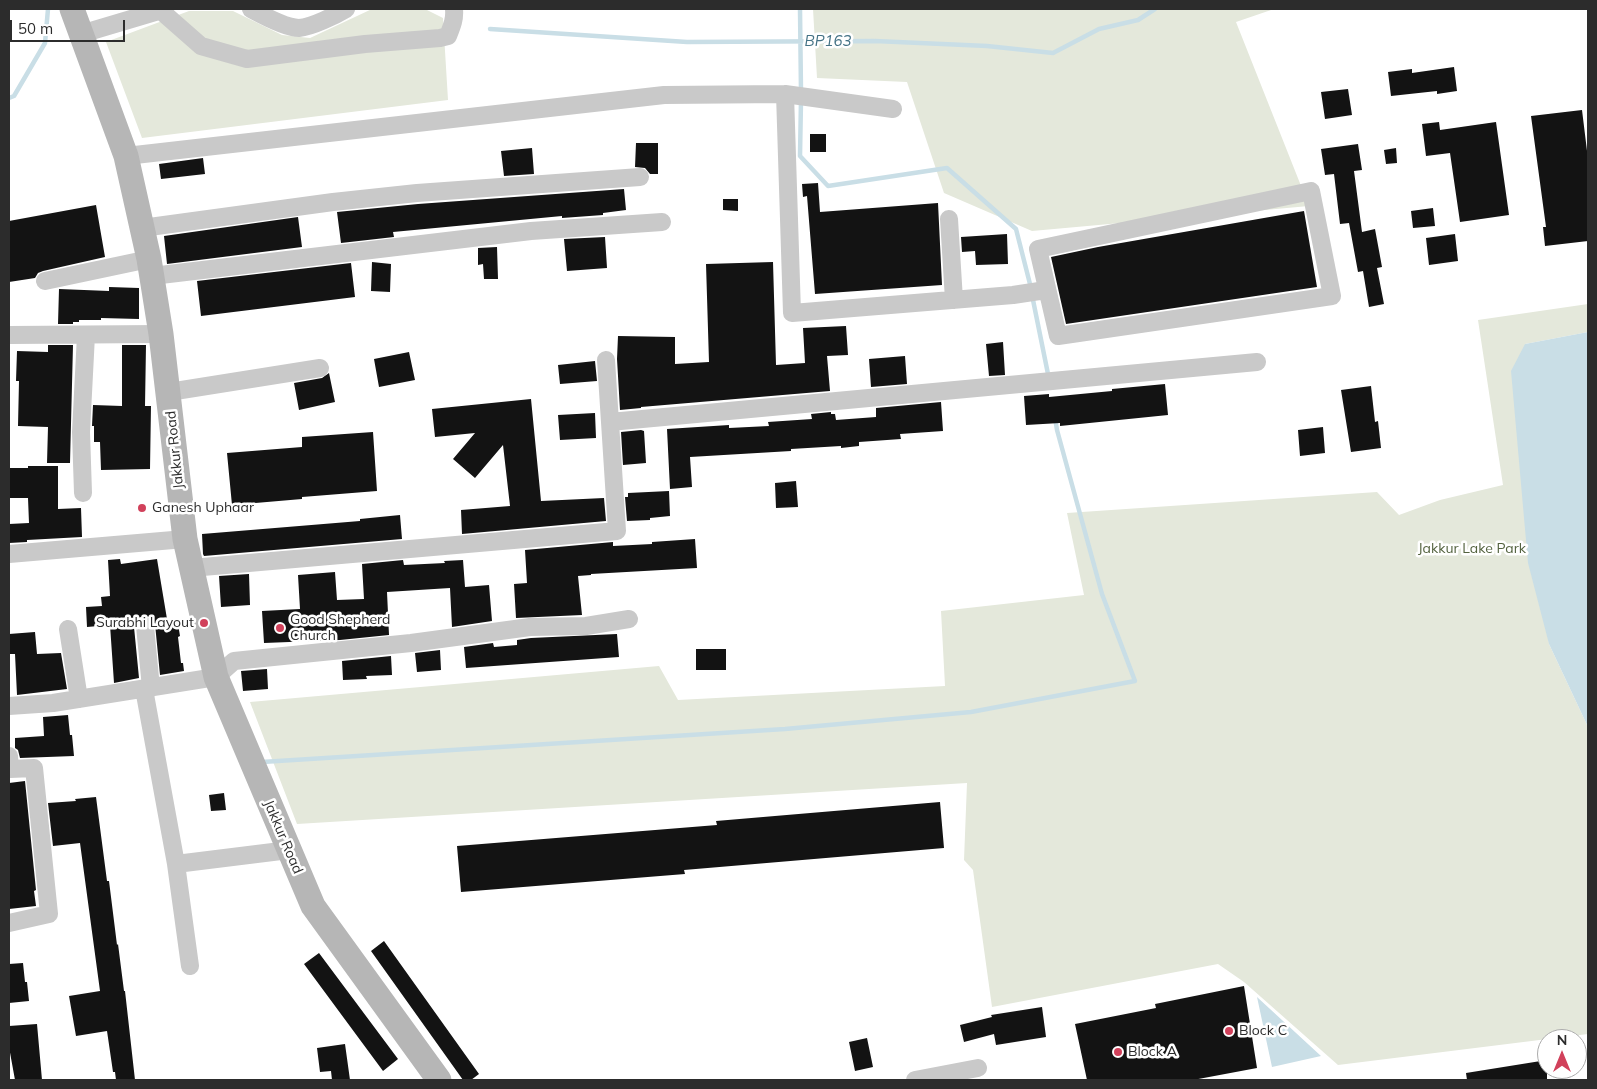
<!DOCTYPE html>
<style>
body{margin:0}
#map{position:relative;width:1597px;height:1089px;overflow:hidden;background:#fff;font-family:Mulish,sans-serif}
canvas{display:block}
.frame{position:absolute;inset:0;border:10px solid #2c2c2c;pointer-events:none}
.north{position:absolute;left:1537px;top:1029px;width:50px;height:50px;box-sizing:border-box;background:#fff;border:1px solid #ababab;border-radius:50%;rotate:0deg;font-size:14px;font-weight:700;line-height:20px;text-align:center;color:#2c2c2c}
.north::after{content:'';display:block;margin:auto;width:18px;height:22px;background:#d1415b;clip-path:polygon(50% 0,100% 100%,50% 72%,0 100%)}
.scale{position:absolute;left:10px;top:20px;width:115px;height:22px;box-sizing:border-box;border:2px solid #2c2c2c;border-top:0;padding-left:6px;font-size:15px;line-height:18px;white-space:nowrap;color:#2c2c2c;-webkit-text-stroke:4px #fff;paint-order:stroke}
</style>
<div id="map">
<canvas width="1597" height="1089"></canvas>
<div class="frame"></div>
<div class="north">N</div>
<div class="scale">50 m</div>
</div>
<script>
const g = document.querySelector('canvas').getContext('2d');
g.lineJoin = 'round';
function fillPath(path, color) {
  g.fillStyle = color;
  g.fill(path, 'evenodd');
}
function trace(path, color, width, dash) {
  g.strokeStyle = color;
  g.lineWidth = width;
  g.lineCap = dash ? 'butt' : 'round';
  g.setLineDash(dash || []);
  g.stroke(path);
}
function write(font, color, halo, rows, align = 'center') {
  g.font = font + ' Mulish,sans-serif';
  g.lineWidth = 5;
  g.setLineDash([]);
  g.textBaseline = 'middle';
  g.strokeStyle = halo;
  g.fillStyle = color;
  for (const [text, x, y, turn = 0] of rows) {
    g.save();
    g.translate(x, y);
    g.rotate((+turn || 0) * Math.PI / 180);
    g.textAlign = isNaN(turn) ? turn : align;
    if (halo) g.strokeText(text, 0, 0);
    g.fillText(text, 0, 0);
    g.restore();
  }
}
fillPath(new Path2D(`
 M372 9H425L443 18 448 100 142 138 106 42 189 11H233L282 35 310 38Z
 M813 9H1274L1236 22 1309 206 1032 231 944 193 907 82 817 78Z
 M1588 304V332L1525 344 1549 644 1588 727V1034L1338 1065 1244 982 1218 964 992 1007 973 870 964 860 967 783 297 824 250 702 659 666 678 700 945 686 941 611 1084 595 1067 513 1377 492 1399 515 1440 500 1503 485 1478 320Z`), '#e4e8db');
fillPath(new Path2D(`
 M1588 332V727L1549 644 1528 563 1511 371 1525 344Z
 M1257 997 1321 1056 1272 1067Z`), '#c9dee6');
trace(new Path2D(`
 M800 9 801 92
 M490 29 687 42 875 41 987 46 1053 53 1099 29 1138 20 1155 9
 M9 98 14 96 45 43 48 9
 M801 100 800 156 828 186 947 168 1016 229 1031 288
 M1032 295 1049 379
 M262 762 785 729 971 712 1135 681 1102 594 1057 430 1055 418`), '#c9dee6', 4.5);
fillPath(new Path2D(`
 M1454 67 1457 91 1437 94V91L1391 96 1388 72 1412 69V73Z
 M1348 89 1352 115 1325 119 1321 92Z
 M1582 110 1588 159V241L1545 246 1543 227H1546L1531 116Z
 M1439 122 1440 130 1496 122 1509 215 1460 222 1450 153 1426 156 1422 124Z
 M810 134H826V152H810Z
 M636 143H658V174H650L645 168 635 167Z
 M1358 144 1362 170 1354 171 1362 232 1375 229 1382 267 1377 268 1384 304 1369 307 1363 271 1358 272 1349 223 1340 224 1334 174 1325 175 1321 149Z
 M532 148 534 174 504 176 501 151Z
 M1396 148 1397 163 1386 164 1384 150Z
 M203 158 205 174 161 179 159 164Z
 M818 183 820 212 938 203 942 285 815 294 807 196 803 197 802 184Z
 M624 189 626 210 603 213V215L562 218V216L393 232 394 237 341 243 337 212 418 204Z
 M723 199H738V211L723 210Z
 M96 205 105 257 43 271 38 273 35 278 9 282V221Z
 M1433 208 1435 226 1413 228 1411 211Z
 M1304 211 1317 287 1066 324 1051 257 1098 247Z
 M298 217 302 247 167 264 164 236Z
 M1007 234 1008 264 976 265 975 251 962 252 961 237Z
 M1455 234 1458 261 1429 265 1426 238Z
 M605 237 607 268 567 271 564 239Z
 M497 247 498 279H484L483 264 478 265V248Z
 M372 262 391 264 390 292 371 291Z
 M773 262 776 365 805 363 803 328 846 326 848 355 827 356 830 391 641 407V408L620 410 617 359 618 336 675 337V364L709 362 706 264Z
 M351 263 355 297 201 316 197 281Z
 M109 287 139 288V319L101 318V320H79V322H73V324H58L59 289 109 291Z
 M1003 342 1005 375 989 376 986 344Z
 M48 345H73L70 463H47L48 427 18 426 19 381H16L17 351 48 352Z
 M122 345H146L145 406H151L150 469 101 470 100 442H94V426H92L93 405 122 406Z
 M409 352 415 380 379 387 374 359Z
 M905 356 907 384 871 387 869 359Z
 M595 361 597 381 560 384 558 365Z
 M329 373 335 402 299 410 294 383 322 378Z
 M1165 384 1168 415 1060 426V423L1026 425 1024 396 1049 394V397L1112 391V389Z
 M1371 386 1375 422 1378 421 1381 448 1351 452 1341 390Z
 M531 399 541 501 604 498 606 521 462 534 461 510 510 506 503 445 475 478 453 459 475 433 435 437 432 409Z
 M941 402 943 431 900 434 901 439 859 442V446L841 448V446L791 449V451L690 457 692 487 670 489 667 429 729 425V428L769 426 768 422 812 419 811 414 831 412V414H835L836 420 876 417V408Z
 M595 413 596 438 560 440 558 415Z
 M1323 427 1325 453 1300 456 1298 430Z
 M641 430 644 431 646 463 623 465 621 432Z
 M373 432 377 491 302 497V499L232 505 227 453 302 447V437Z
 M28 466H58V509L81 508 82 537 27 540V542L9 543V524L29 523 28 498H9V468H28Z
 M796 481 798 507 776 508 775 483Z
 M669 491 670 516 650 518V520L627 521 625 497H628V493Z
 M400 515 402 539 204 556 203 554 202 534 360 521V519Z
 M695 539 697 568 591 574V575L578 576 582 615 516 618 514 584 527 583 525 550 613 542V546L652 544V542Z
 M120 559 121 564 157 559 168 625 178 624 180 636 178 637 181 663H183L184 671 160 675 155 624 150 617 144 616 138 618 134 627 139 678 114 683 110 625 87 627 86 607 102 606 101 597 110 596 108 560Z
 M403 560 404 565 445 563 444 561 463 560 465 587 489 585 492 621 452 627 450 588 387 592 389 635 340 640 264 643 262 611 300 609 298 575 335 572 337 600 364 599 362 564Z
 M249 574 250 605 221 607 219 576Z
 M35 632 37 654 61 653 67 689 17 695 15 654H9V634Z
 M617 634 619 657 466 668 464 647 493 643 494 647 517 645V640L531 638Z
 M696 649H726V670H696Z
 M440 650 441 670 417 672 415 653Z
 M391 656 392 675 366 676 367 679 343 680 342 661Z
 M267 669 268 689 243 691 241 671Z
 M68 715 70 735H72L74 756 20 758 18 750 15 748V738L44 736 43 717Z
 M25 781 36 890 34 891 36 906 9 909V783Z
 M224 793 226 810 211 811 209 795Z
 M96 797 107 881H109L117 945 118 944 124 991H125L135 1080H116L115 1072H113L107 1031 76 1036 69 996 100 991 80 843 53 846 48 803 76 801 75 799Z
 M940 802 944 848 684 870 685 874 461 892 457 846 717 825 716 821Z
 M384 941 479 1074 471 1080H463L371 951Z
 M319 953 398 1059 383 1071 304 964Z
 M23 963 25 982H27L29 1001 9 1003V964Z
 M1244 986 1257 1068 1193 1080H1087L1075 1024 1156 1008 1155 1004Z
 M1042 1007 1046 1037 996 1045 994 1034 964 1042 960 1025 992 1017 991 1015Z
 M37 1024 42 1080H15L9 1047V1026Z
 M867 1038 873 1067 855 1071 849 1042Z
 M345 1044 350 1080H332L331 1071 320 1072 317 1048Z
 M1547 1060V1080H1467L1466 1073Z`), '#131313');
trace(new Path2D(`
 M251 9C262 15 286 28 299 28 312 27 336 15 346 9
 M160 10 201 46 247 59 365 44 440 38 448 36C452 26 455 19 454 9
 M81 34 165 9
 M785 94 792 313 1013 295 1046 290
 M126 156 664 95 785 94 893 109
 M1311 191 1332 296 1058 336 1038 249Z
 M949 219 954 300
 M142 228 333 202 417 193 640 177
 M152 276 531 231 662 222
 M45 281 149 259
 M9 335 161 334
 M169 392 320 368
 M610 422 1257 362
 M83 493 81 432 86 335
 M9 554 185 539
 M191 568 617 531 606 360
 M145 626 151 688
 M68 629 79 699
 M144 689 176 864 190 966
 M9 706 53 703 216 677 234 661 411 643 530 627 586 626 629 619
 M9 756 10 769 34 768 49 914 9 923
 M176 864 289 850
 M915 1080 978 1068`), '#c9c9c9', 18);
trace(new Path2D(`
 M72 9 126 156 149 259 161 334 185 539 216 677 313 906 439 1080`), '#b6b6b6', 25);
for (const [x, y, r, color] of [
 [142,508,5,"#d1415b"],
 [204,623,5,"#d1415b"],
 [280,628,5,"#d1415b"],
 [1229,1031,5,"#d1415b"],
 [1118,1052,5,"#d1415b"]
]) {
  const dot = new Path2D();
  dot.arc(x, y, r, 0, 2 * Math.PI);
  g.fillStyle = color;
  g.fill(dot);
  trace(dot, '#fff', 2);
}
write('14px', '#2c2c2c', '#fff', [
 ["Jakkur Road",175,450,-96],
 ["Jakkur Road",283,837,67]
]);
write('14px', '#2c2c2c', '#fff', [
 ["Ganesh Uphaar",152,508],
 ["Good Shepherd",290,620],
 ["Church",290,636],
 ["Surabhi Layout",194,623,"right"],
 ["Block C",1239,1031],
 ["Block A",1128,1052]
], 'left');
write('14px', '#53623f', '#fff', [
 ["Jakkur Lake Park",1472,549]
]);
write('italic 15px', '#447285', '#fff', [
 ["BP163",828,41]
]);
</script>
